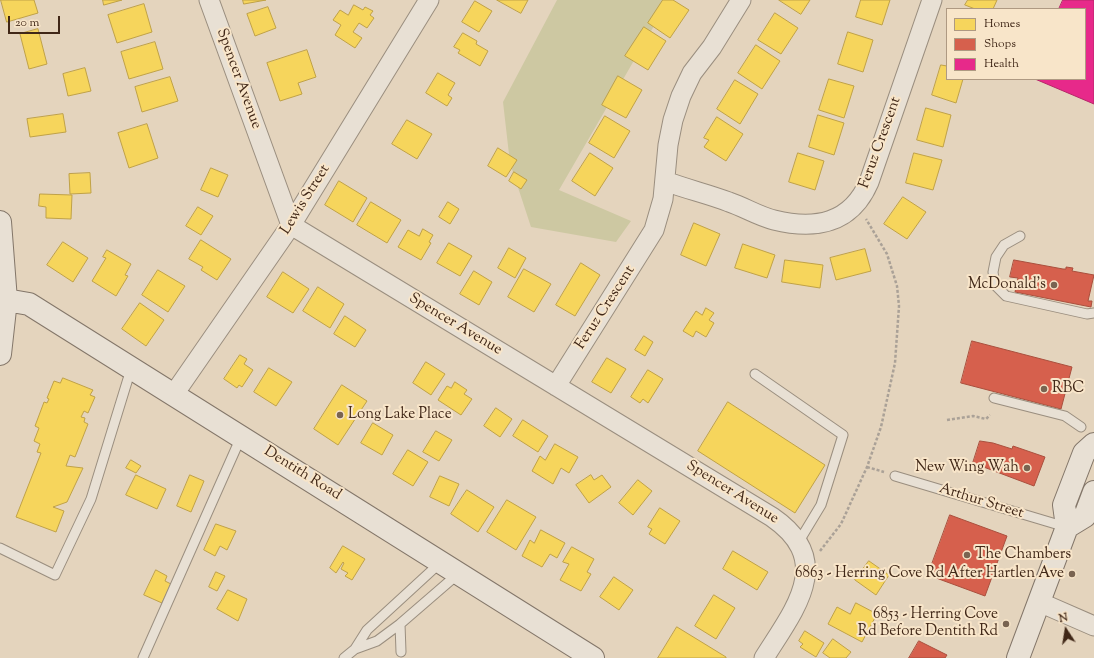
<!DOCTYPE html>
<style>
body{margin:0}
#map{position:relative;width:1094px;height:658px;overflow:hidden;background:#e4d4bd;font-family:"Sorts Mill Goudy",serif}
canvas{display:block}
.legend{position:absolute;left:946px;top:8px;width:140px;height:72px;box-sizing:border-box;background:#f8e5c9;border:1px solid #ae9982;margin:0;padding:5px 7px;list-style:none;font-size:12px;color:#402717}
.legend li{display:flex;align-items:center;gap:8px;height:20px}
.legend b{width:20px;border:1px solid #ae9982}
.north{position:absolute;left:1046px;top:610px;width:40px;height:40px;-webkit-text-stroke:3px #f8e5c9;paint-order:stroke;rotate:348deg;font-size:11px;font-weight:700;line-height:16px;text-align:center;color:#402717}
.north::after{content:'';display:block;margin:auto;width:14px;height:18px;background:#402717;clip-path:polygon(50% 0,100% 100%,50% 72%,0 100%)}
.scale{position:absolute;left:8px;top:16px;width:52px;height:18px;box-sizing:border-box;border:2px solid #402717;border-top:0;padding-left:5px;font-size:12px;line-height:14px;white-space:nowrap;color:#402717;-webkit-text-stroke:3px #f8e5c9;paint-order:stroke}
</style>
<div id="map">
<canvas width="1094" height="658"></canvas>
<ul class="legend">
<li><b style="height:11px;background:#f6d55c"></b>Homes</li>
<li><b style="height:11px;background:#d6604d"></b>Shops</li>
<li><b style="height:11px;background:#e7298a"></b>Health</li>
</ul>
<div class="north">N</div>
<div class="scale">20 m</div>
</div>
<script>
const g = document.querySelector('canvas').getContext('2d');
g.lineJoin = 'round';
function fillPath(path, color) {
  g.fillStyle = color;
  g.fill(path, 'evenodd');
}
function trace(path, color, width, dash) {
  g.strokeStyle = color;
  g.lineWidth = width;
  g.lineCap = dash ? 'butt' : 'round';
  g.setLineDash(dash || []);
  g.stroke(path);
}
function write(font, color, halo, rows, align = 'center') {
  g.font = font + ' "Sorts Mill Goudy",serif';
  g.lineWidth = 4;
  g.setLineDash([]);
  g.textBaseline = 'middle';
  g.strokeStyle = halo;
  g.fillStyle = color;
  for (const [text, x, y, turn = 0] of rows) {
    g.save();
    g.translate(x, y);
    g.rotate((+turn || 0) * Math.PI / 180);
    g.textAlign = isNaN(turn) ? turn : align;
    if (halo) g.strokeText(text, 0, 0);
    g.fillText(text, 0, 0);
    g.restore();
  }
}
fillPath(new Path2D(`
 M557 0H669L559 190 631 221 616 242 531 227 510 163 503 102Z`), '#cdc8a2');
const homes = new Path2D(`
 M1 0H34L38 13 7 22Z
 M103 0H122L104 5Z
 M243 0H266L244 4Z
 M497 0H528L521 13Z
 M663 0H673L689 10 670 38 648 23Z
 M779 0H810L801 14Z
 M861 0H890L882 25 856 17Z
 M968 0H997L993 9H975L965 5Z
 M475 1 492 11 479 32 462 22Z
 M144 4 152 32 117 43 108 15Z
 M354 5 363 10 365 7 373 11 370 15 374 18 367 28 359 23 353 32 362 38 355 48 335 35 341 25 333 20 340 10 348 15Z
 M268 7 276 28 255 36 247 14Z
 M775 13 798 28 781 54 758 40Z
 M644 27 666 41 648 70 625 56Z
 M38 29 47 64 29 69 20 34Z
 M848 32 873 40 863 72 838 64Z
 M463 33 477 41 476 44 488 51 480 66 458 53 460 50 454 47Z
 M155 42 163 69 129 79 121 52Z
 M756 45 780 61 762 89 738 73Z
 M307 50 316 77 298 83 302 94 280 101 267 63Z
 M941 65 947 66V79H963L956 103 932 95Z
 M85 68 91 91 68 96 63 74Z
 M438 73 455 83 448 95 452 98 447 106 426 93Z
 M618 76 642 90 626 118 602 105Z
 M170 77 178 101 142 112 135 87Z
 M829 79 854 86 844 118 819 110Z
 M735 80 758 94 740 124 717 109Z
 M926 108 951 115 943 147 917 140Z
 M63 114 66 132 30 137 27 119Z
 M818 115 844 123 834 155 809 147Z
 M605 116 630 131 614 158 589 143Z
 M717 117 743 134 726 161 704 147 709 140 704 138Z
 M407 120 432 134 417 159 392 144Z
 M147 124 158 158 129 168 118 133Z
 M498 148 517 160 506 177 488 166Z
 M590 153 613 168 595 196 572 181Z
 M798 153 824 161 815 190 789 182Z
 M914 153 942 160 933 190 906 183Z
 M211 168 228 175 218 197 201 190Z
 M514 172 527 180 521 189 509 181Z
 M90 173 91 193 70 194 69 174Z
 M339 181 367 198 353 222 325 205Z
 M40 194 72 195 71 219 46 218V207L39 206Z
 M903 197 926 212 907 239 884 224Z
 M371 202 401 220 387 243 357 225Z
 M448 202 459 209 450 224 439 217Z
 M198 207 213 216 201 235 186 226Z
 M694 223 720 234 706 266 681 255Z
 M423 229 433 235 429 242 431 243 421 260 398 247 408 230 419 236Z
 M201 240 231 259 217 280 201 270 203 267 189 259Z
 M63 242 88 258 73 282 47 265Z
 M449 243 472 256 460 276 437 263Z
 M743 244 775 255 767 278 735 268Z
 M509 248 526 258 515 278 498 268Z
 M865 249 871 271 836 280 830 258Z
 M107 250 131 264 125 275 128 276 116 296 92 281 106 258 103 257Z
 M785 260 823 265 820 288 782 282Z
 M581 263 600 275 575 316 556 305Z
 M524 269 551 284 534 312 508 297Z
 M158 270 185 286 168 312 142 295Z
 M474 271 492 282 479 305 460 294Z
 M283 272 309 289 293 313 267 297Z
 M318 287 344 304 330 328 303 311Z
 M140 303 164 320 146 346 122 329Z
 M706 308 714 313 709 320 714 323 706 337 696 331 693 337 683 331 696 311 702 315Z
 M345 316 366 330 355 347 334 334Z
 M644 336 653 342 645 356 635 350Z
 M240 355 247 359 244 364 253 370 242 387 239 385 237 388 224 379Z
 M607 358 626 369 611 393 592 382Z
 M426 362 445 374 431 395 413 383Z
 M269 368 292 382 276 406 254 392Z
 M648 370 663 379 648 403 643 399 640 403 631 397Z
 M63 378 93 390 90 395 95 397 88 413 84 411 81 417 85 418 84 422 88 424 75 457 70 455 66 466 83 468 67 502 53 507 64 511 56 532 16 517 41 453 37 452 40 444 34 441 39 428 35 426 44 402 47 403 49 399 47 398 54 381 60 383Z
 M455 382 467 390 464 394 472 399 461 415 438 400 447 386 451 388Z
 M342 385 367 401 338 445 314 429Z
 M728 402 825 465 795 513 698 451Z
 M496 408 512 419 500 437 484 426Z
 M523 420 548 436 538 452 513 436Z
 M373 423 393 435 382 455 361 443Z
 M436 431 452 440 439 461 423 452Z
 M555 444 578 457 569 473 561 468 553 484 532 471 540 456 545 460Z
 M408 450 428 462 413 486 393 474Z
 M131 460 141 466 136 473 126 468Z
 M136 475 166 489 157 509 126 495Z
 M190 475 204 481 191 512 177 506Z
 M591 475 594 480 602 475 611 487 589 503 576 485Z
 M440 476 459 484 449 506 430 497Z
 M638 480 652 491 633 515 619 503Z
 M467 490 494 507 478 532 451 514Z
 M507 500 536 517 516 550 487 532Z
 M660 508 680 521 665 544 649 534 652 529 648 527Z
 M216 524 236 531 227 550 220 546 215 556 204 550Z
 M541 530 565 543 557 558 550 554 542 567 522 556 530 540 534 543Z
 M343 546 365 559 352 580 345 576 348 573 341 569 344 563 343 562 336 573 330 568Z
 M572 547 594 559 587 572 591 574 581 591 560 580 569 564 563 562Z
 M733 551 768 572 757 590 723 569Z
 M869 561 889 575 876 595 855 580Z
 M156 570 167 576 165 581 171 584 162 603 144 595Z
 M216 572 225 576 217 591 209 587Z
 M614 577 633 590 619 610 600 597Z
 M228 590 247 599 238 621 217 609Z
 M714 595 735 608 716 639 695 626Z
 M856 603 877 614 862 642 828 624 837 607 850 614Z
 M677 627 726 657V658H658Z
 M805 631 824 643 816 657 800 647 803 644 799 641Z
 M833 639 851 652 846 658H830L823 653Z`);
fillPath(homes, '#f6d55c');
trace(homes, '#bfa147', 1);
const shops = new Path2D(`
 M1014 260 1063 269H1066V267L1073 268 1072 271 1094 275 1088 301H1092L1091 307 1015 292 1018 278 1010 277Z
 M972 341 1072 367 1061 409 961 383Z
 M980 441 993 443 1012 449 1013 446 1045 457 1034 486 973 463Z
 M950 515 1007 536 985 596 928 575Z
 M919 641 947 655 945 658H909Z`);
fillPath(shops, '#d6604d');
trace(shops, '#a94f3d', 1);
const health = new Path2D(`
 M1063 0H1094V104L1035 79H1085V9H1059Z`);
fillPath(health, '#e7298a');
trace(health, '#b52868', 1);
const service = new Path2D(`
 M1020 236 1004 245 996 257 993 272 995 285 1006 296 1087 314 1094 313
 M755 374 843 435 821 505 798 543
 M994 398 1065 416 1081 427
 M895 476 1066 527
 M0 548 55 575 91 499 131 369
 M400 624 401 652
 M355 649 367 630 441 562
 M143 658 241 437
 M344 658 355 649 377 641 400 624 459 573`);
const minor = new Path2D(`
 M209 0 291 225 772 517C836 561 794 610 764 658
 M665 181C686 189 708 194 729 202 744 207 758 216 774 220 815 230 851 224 869 182L932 0
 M556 386 654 230 663 199 668 145 673 120 681 96 692 73 712 47 741 0
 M174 394 291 225 429 0
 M1039 602 1094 626`);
const secondary = new Path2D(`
 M0 222 6 300 0 354
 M6 300 29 304 593 658
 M1067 527 1085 516 1094 492
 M1018 658 1067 527 1064 505 1084 453 1094 444`);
trace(service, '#9a8e7f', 11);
trace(minor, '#9a8e7f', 21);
trace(secondary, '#837669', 24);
trace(new Path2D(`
 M947 420 973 416 986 419 990 415
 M867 467 884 472
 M820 551 841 524 867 467 881 427 895 363 899 306 897 286 887 254 866 219`), '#aaa197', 2.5, [3, 2]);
trace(service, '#e8e0d4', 9);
trace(minor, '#e8e0d4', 19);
trace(secondary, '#e8e0d4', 22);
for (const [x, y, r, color] of [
 [1054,285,4,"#796451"],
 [1044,389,4,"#796451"],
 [340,415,4,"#796451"],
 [1027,468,4,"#796451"],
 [967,555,4,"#796451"],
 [1072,574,4,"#796451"],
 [1006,624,4,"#796451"]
]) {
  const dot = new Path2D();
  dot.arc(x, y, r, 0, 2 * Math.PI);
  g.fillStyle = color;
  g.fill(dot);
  trace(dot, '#f8e5c9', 1.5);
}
write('15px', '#402717', '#f8e5c9', [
 ["Spencer Avenue",238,79,70],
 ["Feruz Crescent",881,143,-70],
 ["Lewis Street",306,200,-58],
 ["Feruz Crescent",606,308,-57],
 ["Spencer Avenue",455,325,31],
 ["Dentith Road",302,474,32],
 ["Spencer Avenue",732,493,32],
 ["Arthur Street",981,502,17]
]);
write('15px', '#402717', '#f8e5c9', [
 ["McDonald's",1046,285],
 ["RBC",1052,389,"left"],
 ["Long Lake Place",348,415,"left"],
 ["New Wing Wah",1019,468],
 ["The Chambers",975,555,"left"],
 ["6863 - Herring Cove Rd After Hartlen Ave",1064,574],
 ["6853 - Herring Cove",998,615],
 ["Rd Before Dentith Rd",998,632]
], 'right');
</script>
